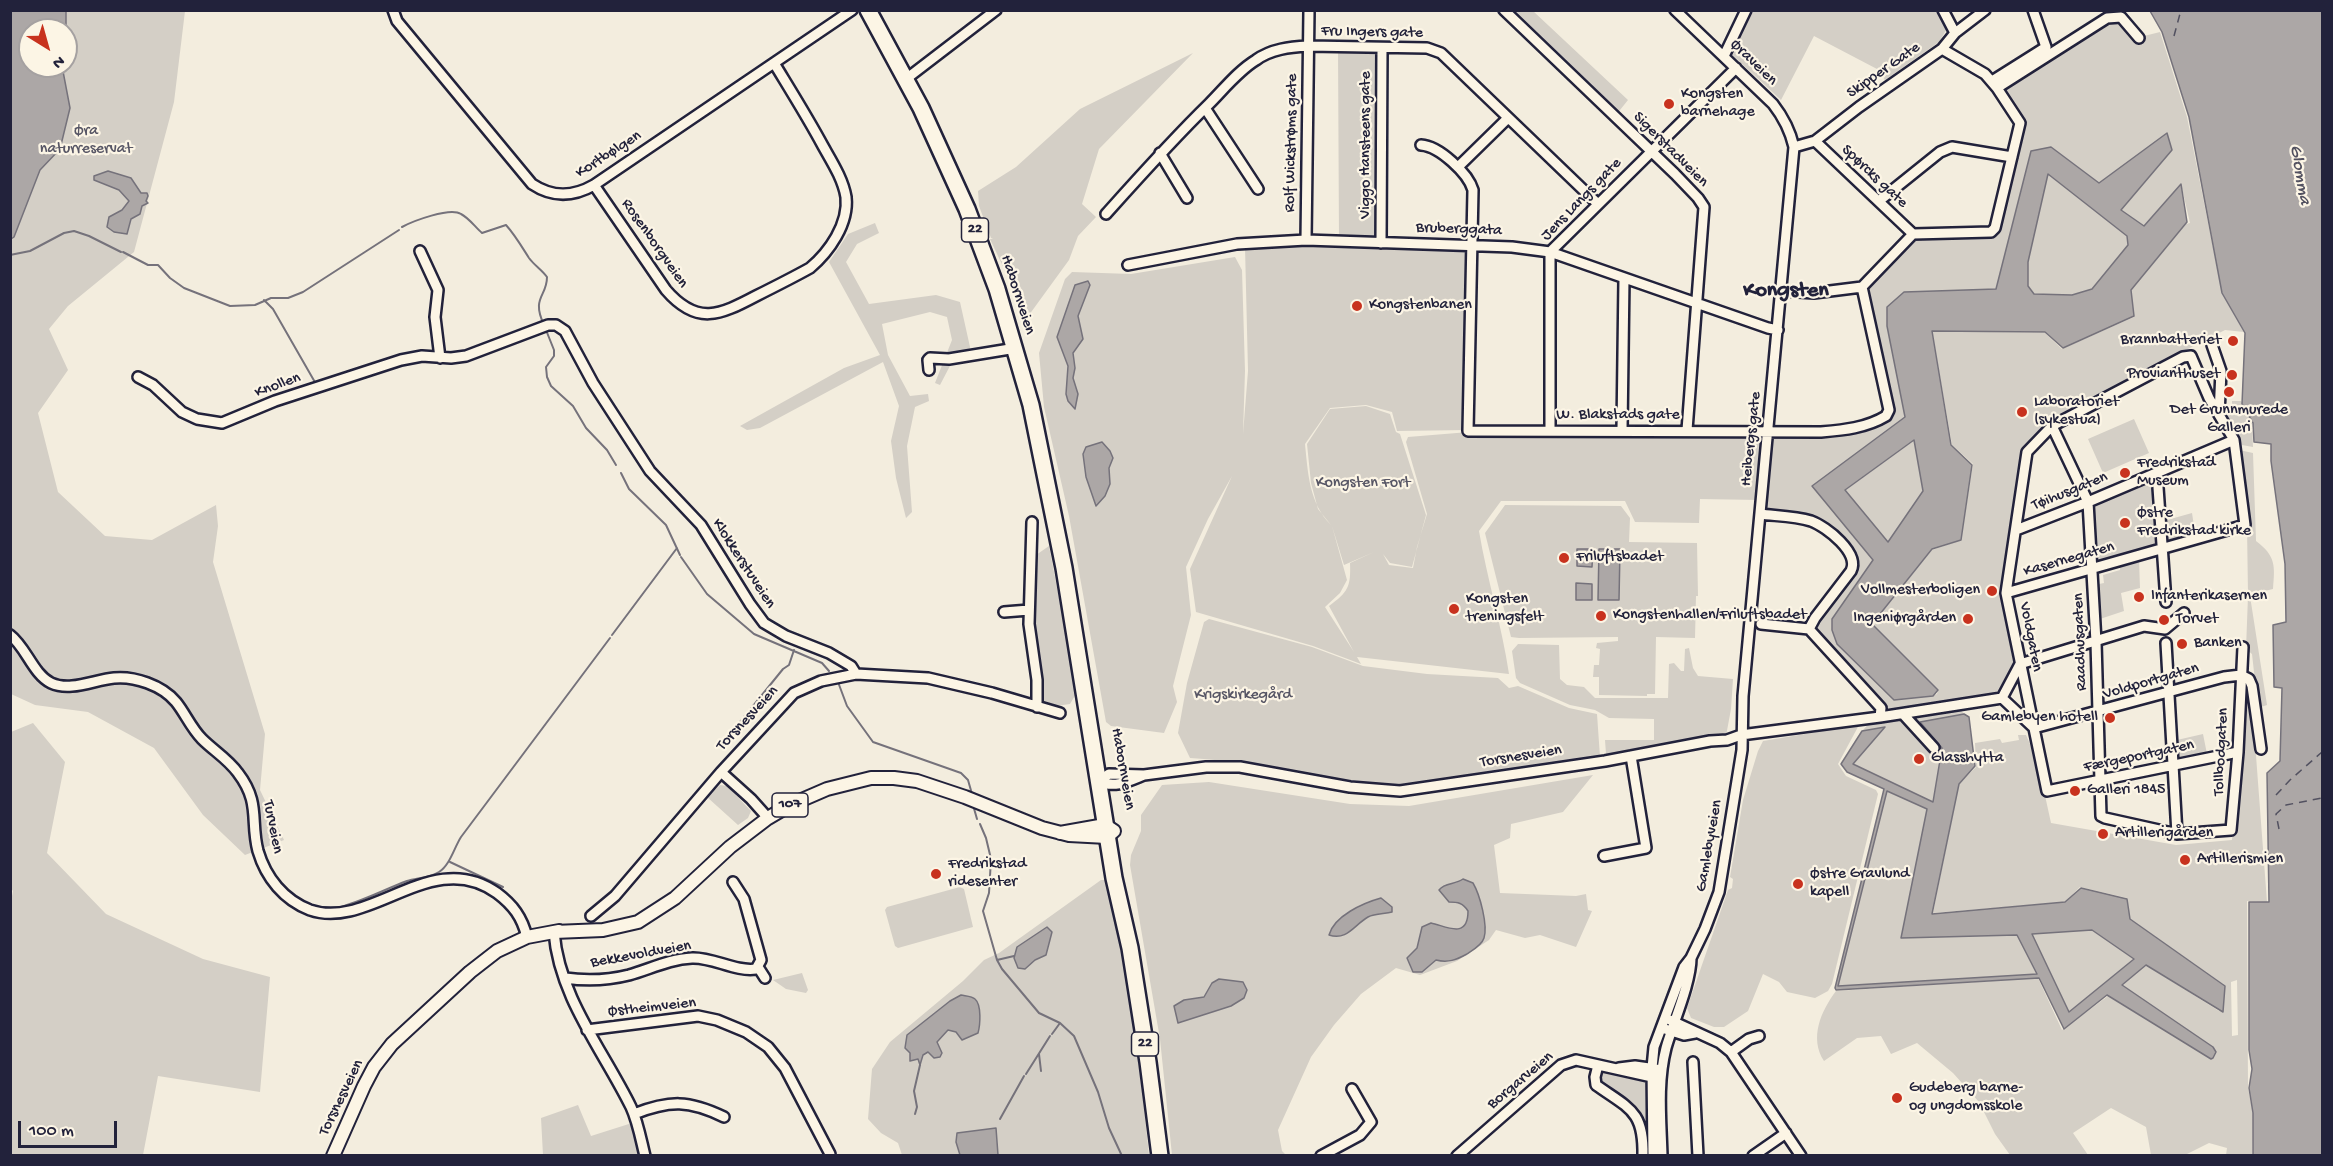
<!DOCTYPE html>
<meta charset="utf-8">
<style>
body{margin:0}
#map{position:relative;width:2333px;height:1166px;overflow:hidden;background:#f3edde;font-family:"Gochi Hand",sans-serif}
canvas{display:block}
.frame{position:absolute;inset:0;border:12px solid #22223b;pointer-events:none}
.north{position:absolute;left:18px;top:18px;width:60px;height:60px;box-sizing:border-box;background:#fcf5e5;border:2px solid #a5a1a1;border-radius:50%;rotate:143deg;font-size:16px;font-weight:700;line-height:24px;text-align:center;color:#22223b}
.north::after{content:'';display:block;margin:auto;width:21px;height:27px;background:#c8321e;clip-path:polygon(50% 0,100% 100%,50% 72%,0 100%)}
.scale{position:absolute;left:18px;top:1121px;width:99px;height:27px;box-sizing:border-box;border:3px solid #22223b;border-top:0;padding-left:8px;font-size:18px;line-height:21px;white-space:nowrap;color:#22223b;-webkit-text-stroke:4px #fcf5e5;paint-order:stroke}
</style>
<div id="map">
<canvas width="2333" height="1166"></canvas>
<div class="frame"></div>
<div class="north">N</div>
<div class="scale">100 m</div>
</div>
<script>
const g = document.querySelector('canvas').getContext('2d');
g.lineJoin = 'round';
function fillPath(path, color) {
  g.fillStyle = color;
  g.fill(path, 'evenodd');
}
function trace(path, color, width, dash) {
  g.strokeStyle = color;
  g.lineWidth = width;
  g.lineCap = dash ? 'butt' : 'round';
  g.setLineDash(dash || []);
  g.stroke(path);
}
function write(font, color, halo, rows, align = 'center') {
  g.font = font + ' "Gochi Hand",sans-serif';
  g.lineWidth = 4.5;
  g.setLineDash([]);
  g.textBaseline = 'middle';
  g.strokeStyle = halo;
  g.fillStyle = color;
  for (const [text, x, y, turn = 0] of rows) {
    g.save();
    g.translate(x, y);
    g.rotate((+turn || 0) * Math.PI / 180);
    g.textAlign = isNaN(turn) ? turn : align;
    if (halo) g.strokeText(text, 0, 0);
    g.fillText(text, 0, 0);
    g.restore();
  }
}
fillPath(new Path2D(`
 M11 11H185L174 102 134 252 68 306 49 329 68 370 38 413 58 492 105 536 152 540 216 505 218 526 213 562 265 734 260 790 284 840 245 855 203 815 154 748 88 712 35 705 11 694ZM30 30H66V66H30Z
 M1507 11H1533L1628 100 1616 115Z
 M1746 11H1939L1948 27 1939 42 1885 80 1877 69 1814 36 1781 100 1727 50Z
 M2105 21H2118L2136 38 2160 32 2187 117 2222 293 2244 332 2225 330 2182 352 2052 424 2024 453 2003 579 2001 599 2015 671 2003 696 1957 705 1964 714 1921 722 1942 748 1933 802 1853 764 1884 727 1862 731 1878 714 1889 712 1813 630 1815 623 1857 564 1828 528 1765 512 1773 434 1821 435 1888 418 1866 287 1915 237 1989 236 2023 126 2002 90ZM2051 147 2099 183 2172 150 2121 210 2143 227 2181 184 2190 223 2186 224 2131 290 2134 317 2062 349 2045 333 1932 331 1952 445 1973 464 1961 540 1932 550 1872 624 1938 690 1937 694 1932 696 1894 700 1832 619 1873 560 1813 486 1906 417 1887 326 1904 292 1996 289 2031 151Z
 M1338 49H1381L1380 242 1339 240Z
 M1193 53 1099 149 1082 204 1096 217 1078 236 1069 260 1029 315 1025 319H1022L1006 273 990 239H993L991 238 979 206 978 191 1016 167 1080 109Z
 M2048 173 2127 236 2128 245 2092 289 2072 295H2034L2028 286V262Z
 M875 223 879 233 857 244 846 262 869 304 936 295 960 302 970 347 968 358 952 362 940 385 935 383 952 340 947 317 930 312 882 324 888 355 910 396 928 394 929 401 915 407 907 446 912 512 906 518 896 478 891 441 899 406 883 362 760 428 747 430 740 426 844 368 880 355 829 262 848 234Z
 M1307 243 1467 249V430L1397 431 1392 412 1366 405 1330 408 1305 444C1308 473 1309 503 1331 525L1318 509 1311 483 1307 444 1330 409 1366 406 1390 414 1396 432 1400 434 1426 515 1412 567 1390 563 1383 554 1389 565 1413 568 1417 547 1427 514 1406 442 1408 437 1469 432 1765 435 1759 500 1700 499 1699 523 1635 522 1625 501H1501L1479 531C1487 579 1502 626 1509 674L1357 657 1361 664 1313 646 1196 612 1190 569 1232 476 1208 519 1186 567 1191 615 1173 686 1177 702 1164 733 1111 726 1106 722 1069 516 1044 407 1039 353 1065 279 1072 272 1131 274 1235 257 1242 270 1245 371 1243 434 1248 371 1245 247ZM1332 526 1344 565 1374 552 1350 563C1351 587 1348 592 1329 606L1354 652 1325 607 1340 593 1347 580Z
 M2232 401H2241L2252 423 2253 447 2242 445 2225 412H2232Z
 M2134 419 2149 453 2103 473 2088 439Z
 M1915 440 1923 491 1888 542 1845 490Z
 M2239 450 2253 453 2256 541C2276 556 2275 566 2273 589L2248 595 2247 526Z
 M2156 476 2162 547 2095 566 2089 503Z
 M1505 505 1621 506 1630 518 1629 542 1697 543 1698 596H1696L1695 638 1656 637 1655 694H1647V696L1599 695V677H1593L1594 665H1599L1600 649 1596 648 1597 643 1618 641V637L1519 638 1511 637 1485 533Z
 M2192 513 2195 533 2169 541 2167 520Z
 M1049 546 1077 692 1070 704 1056 706 1041 701 1030 618 1036 555Z
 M2139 560 2140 588 2121 593 2124 611 2100 619 2099 584 2104 583 2103 575 2120 570V566Z
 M2248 596H2250L2267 705 2258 708 2252 654 2246 649Z
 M1209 619 1312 647 1363 666 1427 674 1498 678 1509 688 1518 686 1569 708 1597 714 1600 757C1568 762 1536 766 1504 772 1472 778 1438 786 1404 785 1332 782 1263 762 1190 758L1178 733 1187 683 1204 622Z
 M1518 644 1559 645 1560 679 1567 685 1584 687 1595 698H1668L1669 664 1674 663 1681 671H1684L1685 649 1689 648 1693 668 1698 676 1733 679 1731 709 1726 736 1606 754 1605 740H1654V719L1609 718 1595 710 1570 705 1520 683 1516 678 1512 651Z
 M2245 682 2251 689 2267 902 2247 901 2248 1088 2253 1113 2252 1155H2226L2227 1148 2209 1143 2185 1155H2151L2146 1127 2111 1108 2073 1133 2088 1155H2010L1995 1134 1979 1102 1953 1073 1917 1043 1891 1054 1881 1036 1857 1038 1824 1061C1809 1038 1821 1011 1836 991L2038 978 2062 1030 2108 996 2211 1059 2215 1052 2213 1047 2122 985 2146 965 2219 1011 2223 984 2130 919 2127 898 2080 887 2065 902 1933 913 1959 784 1976 767 1975 743 2000 739 2002 743 2019 740 2018 735H2026L2030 744 2035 766 2039 768 2051 823 2176 845 2232 840ZM2237 980 2238 1035 2232 1036 2231 982Z
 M33 723 65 762 47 853 106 914 203 959 270 977 260 1092 158 1076 143 1155H11L10 906 13 891 10 887 11 732Z
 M1859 725 1838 764 1846 776 1876 790 1878 794 1832 984 1828 991 1815 998 1787 992 1779 982 1763 974 1748 1011 1724 1027H1714L1691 1018 1687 1008 1728 890 1732 888 1733 879 1730 877 1743 800 1758 751 1763 741Z
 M2203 734 2207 754 2178 760 2177 740Z
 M1593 775 1563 812 1511 824 1510 838 1494 845 1500 893 1576 896 1586 894 1588 910 1592 911 1576 947 1540 935 1525 938 1496 930 1489 940 1457 961 1420 975 1396 968 1361 994 1334 1025 1311 1057 1278 1130 1282 1151 1286 1155H1172L1160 1039 1130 865 1131 855 1141 831V815L1162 785 1209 782 1350 804 1409 806Z
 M720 785 727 786 751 811 748 818 738 825 707 797Z
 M1886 791 1928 809 1901 938 2017 935 2038 974 1838 987Z
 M1101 880H1106L1110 886C1127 975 1140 1065 1149 1155H902L898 1143 881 1133 868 1119 872 1069 890 1042 963 981 984 960 999 953Z
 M960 887 964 889 973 927 898 948 895 946 885 910 887 907Z
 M2093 930 2135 959 2069 1012 2031 934Z
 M802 973 808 990 806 993 786 989 773 980Z
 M1603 1071 1648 1073 1649 1135H1645L1642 1114 1599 1082V1076Z
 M578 1105 591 1136 632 1123 639 1155H543L541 1118Z`), '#d4cfc6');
const water = new Path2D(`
 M11 10 66 11V46V30H30V66H62L70 108 60 149 40 170 14 237 11 239Z
 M2150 11H2322V1155H2253V1113L2249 1088 2252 1069 2249 1050V902H2269L2267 773 2280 761 2282 688 2274 687 2273 625 2286 622 2285 564 2271 461V444L2254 442 2253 423 2242 404 2245 333 2222 293 2189 117 2162 32Z
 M2167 133 2172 150 2121 210 2144 226 2181 184 2187 222 2131 290 2134 316 2063 348 2045 332 1932 331 1951 445 1972 465 1961 540 1932 549 1872 624 1938 690 1933 696 1894 700 1837 644 1832 630V619L1873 560 1812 486 1905 417 1887 326V307L1904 292 1996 289 2031 151 2051 147 2099 183ZM2048 174 2127 236 2128 245 2092 289 2072 295 2034 294 2028 286V262ZM1914 440 1923 491 1888 542 1845 490Z
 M108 171 131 178 141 193H147L148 196 146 201 148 203 142 206 140 214 131 219 127 234 114 232 107 227 109 217 122 210 129 201 119 190 94 180V176Z
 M1088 281 1090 285 1078 316 1083 339 1073 353 1075 368 1073 378 1078 394 1075 409 1068 401 1066 394 1068 366 1057 337 1075 285Z
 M1102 442 1110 451 1113 458 1109 468 1110 484 1105 496 1096 506 1086 477 1083 454 1086 447Z
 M1577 549H1593L1592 567 1577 566Z
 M1599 549H1620L1619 600H1598Z
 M1576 583 1592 584V600H1576Z
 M1964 714 1969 717 1975 766 1959 784 1932 914 2065 902 2081 888 2127 899 2130 919 2225 986 2223 1012 2146 965 2122 985 2213 1047 2216 1052 2213 1058 2211 1059 2107 995 2064 1029 2039 978 1836 990 1835 988 1884 789 1847 772 1841 764 1862 731 1885 727 1853 764 1933 802 1942 748 1920 722ZM1887 791 1927 809 1901 938 2017 935 2037 974 1838 986ZM2092 930 2134 959 2069 1012 2032 934Z
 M1463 879 1473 883C1480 895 1488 925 1484 938 1482 945 1473 950 1467 954 1456 960 1448 963 1436 960L1422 972H1413L1407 958 1417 948 1422 927 1431 923C1446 926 1468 940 1468 911 1463 903 1458 902 1449 902L1439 890C1445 882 1455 885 1463 879Z
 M1381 898 1392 907V912C1385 914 1375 913 1368 917 1354 925 1347 941 1329 935 1334 916 1363 903 1381 898Z
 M1047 927 1052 932 1046 955 1035 960 1025 969 1018 968 1014 958 1017 947Z
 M1219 979 1243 982 1247 990 1244 998 1231 1006 1178 1023 1174 1006 1184 1000 1204 997 1212 983Z
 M961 995C965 996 972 996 975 999 982 1005 980 1026 978 1033L962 1040 956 1032 948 1030 937 1042 942 1053 940 1057 934 1058 928 1052 923 1055 920 1065 918 1059 910 1061V1053L905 1048 907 1035 950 1001Z
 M996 1128 998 1155H960L956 1142 957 1133Z`);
fillPath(water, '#aca7a6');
trace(water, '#75727b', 1.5);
trace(new Path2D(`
 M402 227C413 221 450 207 461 214 469 218 475 227 482 233L506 225C515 235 522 247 529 258 534 265 542 270 547 277 547 297 531 297 544 325
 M123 252 148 265H158L170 278 184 288 230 306 255 305 271 298H288L303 292 399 230
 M10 255 30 251 64 233 74 231 89 236 121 252
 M264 300 273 309 316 384
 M546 330 554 350V356L546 367 547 377 551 386 573 406 586 428 607 450 616 465
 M621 473 629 489 666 525 680 555
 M681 557 707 594 754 634 822 663 829 671
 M612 635 677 548
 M838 682 847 706 873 742 961 773 968 780 972 794
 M736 727 783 669 789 665 794 650
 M973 805 977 819
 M980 824 986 838 991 859 989 893 983 911 997 960 1002 969 1039 1013 1060 1023 1074 1036 1098 1092 1109 1128 1122 1156
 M450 862 503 887
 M337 908C361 902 383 890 407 881 417 878 430 878 439 872 450 865 454 848 461 837L610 638
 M997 960 1014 956
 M1052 1034 1060 1023
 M1039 1054 1041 1071
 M1026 1074 1050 1036
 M915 1114 917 1107 914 1091 920 1065
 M1000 1119 1024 1076`), '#75727b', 2);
trace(new Path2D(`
 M2174 36 2181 10
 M2276 795 2290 780 2322 752
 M2279 829 2276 814 2286 805 2322 798`), '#525160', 1.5, [8, 6]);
const minor = new Path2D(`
 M393 10 397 21 532 184C553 198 573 197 594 185L852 10
 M1504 10 1675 174 1698 198 1704 207 1687 430
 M1943 10 1955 33
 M1724 56 1746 10
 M906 79 996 10
 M1992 81 2046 47 2033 10
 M1997 88 2107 18 2121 17 2139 38
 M1205 108 1258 189
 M1815 141 1913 234
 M1421 145C1439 146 1468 173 1473 190L1468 431 1821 432C1844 430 1866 428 1886 416L1889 410 1862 287
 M1794 147 1815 141 1859 107 1942 49 1955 33 1985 10
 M1160 153 1187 198
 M1458 167 1508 118
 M594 185 666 290C697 326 720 315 756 296 774 287 792 278 810 268 829 252 849 224 846 197 843 179 832 162 823 146 808 118 791 91 774 63
 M1879 201 1940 152 1952 147 2012 157
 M1106 214C1140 176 1173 139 1209 104 1224 89 1238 71 1256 60 1271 49 1290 47 1308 46L1427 48 1441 53 1598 204
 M1306 240 1309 10
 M1381 243 1382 48
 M420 251 438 290 435 317 440 358
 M1128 265 1237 244 1306 240 1512 247 1550 252 1768 328 1778 330
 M1782 291 1814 293 1862 287 1913 234 1991 232 1995 228 2020 123 1997 88 1985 74 1942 49
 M2212 345 2221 371 2219 415
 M929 370 928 360 930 358 949 359 1016 348
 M138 377 153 385 182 412 197 419 222 423 275 401 401 360 422 356 451 358 466 356 548 325H556L565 331 593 383 650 471 701 525 750 604 764 623 786 636 829 653 851 666 856 674
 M2052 426 2088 502 2096 642 2101 816 2105 818 2177 834 2231 830 2238 752 2243 647
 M1622 430 1624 278
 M1550 431V252L1736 68
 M2157 473 2166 602
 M1760 514C1777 516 1795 516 1811 521 1827 527 1860 553 1851 571L1815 618 1809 629
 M1032 522 1029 624 1037 680V707
 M2016 530 2088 502 2234 440
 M2006 593 2245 525 2234 440 2209 398 2191 356 2183 357 2052 426 2027 452 2006 593 2047 791 2238 752
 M1004 612 1029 610
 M1761 624 1809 629
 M1809 629 1881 708 1880 717
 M10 635C26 647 33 674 51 683 70 692 94 680 114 678 134 676 162 685 176 702 185 713 191 728 202 739 214 751 228 759 238 773 261 803 250 821 258 851 266 878 284 900 310 910 370 931 432 846 497 893 513 905 522 917 527 937
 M2166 643 2177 834
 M2241 675 2249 679 2252 686 2261 749
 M2002 698 2034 728 2224 677 2241 675
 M2002 698 2020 664 2144 626 2165 629 2184 613
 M1903 714 1934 748
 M721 772 751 799 768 818
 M1144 775C1129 781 1114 789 1099 781L1109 774 1144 775 1206 767H1240L1350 787 1400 791 1605 761 1710 741 1727 740 1741 735 1880 717 2002 698
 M1604 856 1646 848 1631 756
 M591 916 615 896 721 772 794 693 821 681 856 674 928 678 992 693 1060 713
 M554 932C559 997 603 1050 631 1107 638 1122 641 1140 645 1156
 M758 967 765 978
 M565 978C585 981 609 980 629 975 650 969 670 959 692 958 713 957 735 972 756 969L761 960 744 899 733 882
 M1670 1020 1720 1043 1731 1052 1801 1156
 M1665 1029 1684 1035 1695 1033
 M587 1030 698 1016 717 1020 746 1032 768 1047 785 1068 830 1154
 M1731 1052 1749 1039 1759 1036
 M1693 1062 1698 1156
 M1598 1065 1595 1077 1596 1085C1630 1109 1644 1111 1643 1156
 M1619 1068 1635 1066 1656 1069
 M634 1114C670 1100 689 1100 724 1117
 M1321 1156 1360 1135 1371 1122 1352 1089
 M1457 1156 1561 1065 1576 1060 1661 1079
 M1653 1156 1652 1068 1654 1047 1684 967 1691 958 1705 929 1719 892 1742 750 1743 696 1794 147C1790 130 1784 118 1773 104L1675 10
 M1662 1156C1661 1120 1657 1083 1666 1048 1673 1023 1691 983 1691 958
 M1753 1156 1786 1133`);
const major = new Path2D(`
 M554 932 603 930 638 922 675 898 730 847 768 818 790 805 827 789 871 778H894L917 781 965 797 1042 828 1069 835 1107 837 1114 831 1105 825 1060 833
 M333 1156 364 1086 374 1067 392 1044 470 972 497 951 527 937 559 931`);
const highway = new Path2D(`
 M868 10 921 108 967 209 997 289 1031 405 1064 568 1114 878 1130 948 1148 1062 1160 1156`);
trace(minor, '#22223b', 14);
trace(major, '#22223b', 16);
trace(highway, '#22223b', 20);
trace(minor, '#fcf5e5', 9);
trace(major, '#fcf5e5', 12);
trace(highway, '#fcf5e5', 15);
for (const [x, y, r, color] of [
 [1669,104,6,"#c8321e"],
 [1357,306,6,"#c8321e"],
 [2233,341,6,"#c8321e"],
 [2232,375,6,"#c8321e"],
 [2229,392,6,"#c8321e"],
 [2022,412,6,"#c8321e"],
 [2125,473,6,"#c8321e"],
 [2125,523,6,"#c8321e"],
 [1564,558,6,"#c8321e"],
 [1992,591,6,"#c8321e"],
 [2139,597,6,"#c8321e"],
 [1454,609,6,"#c8321e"],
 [1601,616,6,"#c8321e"],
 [1968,619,6,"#c8321e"],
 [2164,620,6,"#c8321e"],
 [2182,644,6,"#c8321e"],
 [2110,718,6,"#c8321e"],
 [1919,759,6,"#c8321e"],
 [2075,791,6,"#c8321e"],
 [2103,834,6,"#c8321e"],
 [2185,860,6,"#c8321e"],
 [936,874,6,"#c8321e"],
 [1798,884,6,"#c8321e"],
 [1897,1098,6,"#c8321e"]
]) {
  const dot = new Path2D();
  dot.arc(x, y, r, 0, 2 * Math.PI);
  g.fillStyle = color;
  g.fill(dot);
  trace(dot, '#fcf5e5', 2);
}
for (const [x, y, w] of [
 [975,230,27],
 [790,805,36],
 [1145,1044,27]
]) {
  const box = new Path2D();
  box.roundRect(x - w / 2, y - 12, w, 24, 4.5);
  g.fillStyle = '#fcf5e5';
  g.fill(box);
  trace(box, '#22223b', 1.5);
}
write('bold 15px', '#22223b', null, [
 ["22",975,230],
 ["107",790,805],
 ["22",1145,1044]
]);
write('16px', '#22223b', '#fcf5e5', [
 ["Fru Ingers gate",1372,33,1],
 ["Øraveien",1753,63,44],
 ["Skipper Gate",1884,71,-35],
 ["Rolf Wickstrøms gate",1292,143,-89],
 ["Viggo Hansteens gate",1367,145,-90],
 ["Sigerstadveien",1670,150,45],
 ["Kortbølgen",609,155,-33],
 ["Spørcks gate",1874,177,43],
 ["Jens Langs gate",1582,200,-46],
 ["Bruberggata",1459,230,2],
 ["Rosenborgveien",654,244,55],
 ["Habornveien",1017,295,72],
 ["Knollen",278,386,-20],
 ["W. Blakstads gate",1618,416],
 ["Heibergs gate",1752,439,-84],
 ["Tøihusgaten",2070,492,-22],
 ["Kasernegaten",2069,560,-16],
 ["Klokkerstuveien",743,564,57],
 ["Voldgaten",2030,637,79],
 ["Raadhusgaten",2081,642,-92],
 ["Voldportgaten",2151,682,-16],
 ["Torsnesveien",748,719,-47],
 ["Tollbodgaten",2222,752,-87],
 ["Torsnesveien",1521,757,-9],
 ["Færgeportgaten",2139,757,-12],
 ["Habornveien",1122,769,80],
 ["Turveien",272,827,79],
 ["Gamlebyveien",1710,846,-80],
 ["Bekkevoldveien",641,955,-10],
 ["Østheimveien",652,1008,-6],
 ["Borgarveien",1521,1081,-40],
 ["Torsnesveien",342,1098,-64]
]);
write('16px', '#22223b', '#fcf5e5', [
 ["Kongsten",1681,95],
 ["barnehage",1681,113],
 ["Kongstenbanen",1369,306],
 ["Brannbatteriet",2221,341,"right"],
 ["Provianthuset",2220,375,"right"],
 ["Laboratoriet",2034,403],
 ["(sykestua)",2034,421],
 ["Det Grunnmurede",2229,411,"center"],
 ["Galleri",2229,429,"center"],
 ["Fredrikstad",2137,464],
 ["Museum",2137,482],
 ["Østre",2137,514],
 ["Fredrikstad kirke",2137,532],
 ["Friluftsbadet",1576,558],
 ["Vollmesterboligen",1980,591,"right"],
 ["Infanterikasernen",2151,597],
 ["Kongsten",1466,600],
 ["treningsfelt",1466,618],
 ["Kongstenhallen/Friluftsbadet",1613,616],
 ["Ingeniørgården",1956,619,"right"],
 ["Torvet",2176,620],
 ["Banken",2194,644],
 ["Gamlebyen hotell",2098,718,"right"],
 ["Glasshytta",1931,759],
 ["Galleri 1845",2087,791],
 ["Artillerigården",2115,834],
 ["Artillerismien",2197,860],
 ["Fredrikstad",948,865],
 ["ridesenter",948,883],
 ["Østre Gravlund",1810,875],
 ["kapell",1810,893],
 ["Gudeberg barne-",1909,1089],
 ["og ungdomsskole",1909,1107]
], 'left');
write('16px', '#575665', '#fcf5e5', [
 ["Øra",86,132],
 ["naturreservat",86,150],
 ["Kongsten Fort",1363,484],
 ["Krigskirkegård",1243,696]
]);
write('italic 18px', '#525160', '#fcf5e5', [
 ["Glomma",2299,175,80]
]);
write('bold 22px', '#22223b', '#fcf5e5', [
 ["Kongsten",1786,292]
]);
</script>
